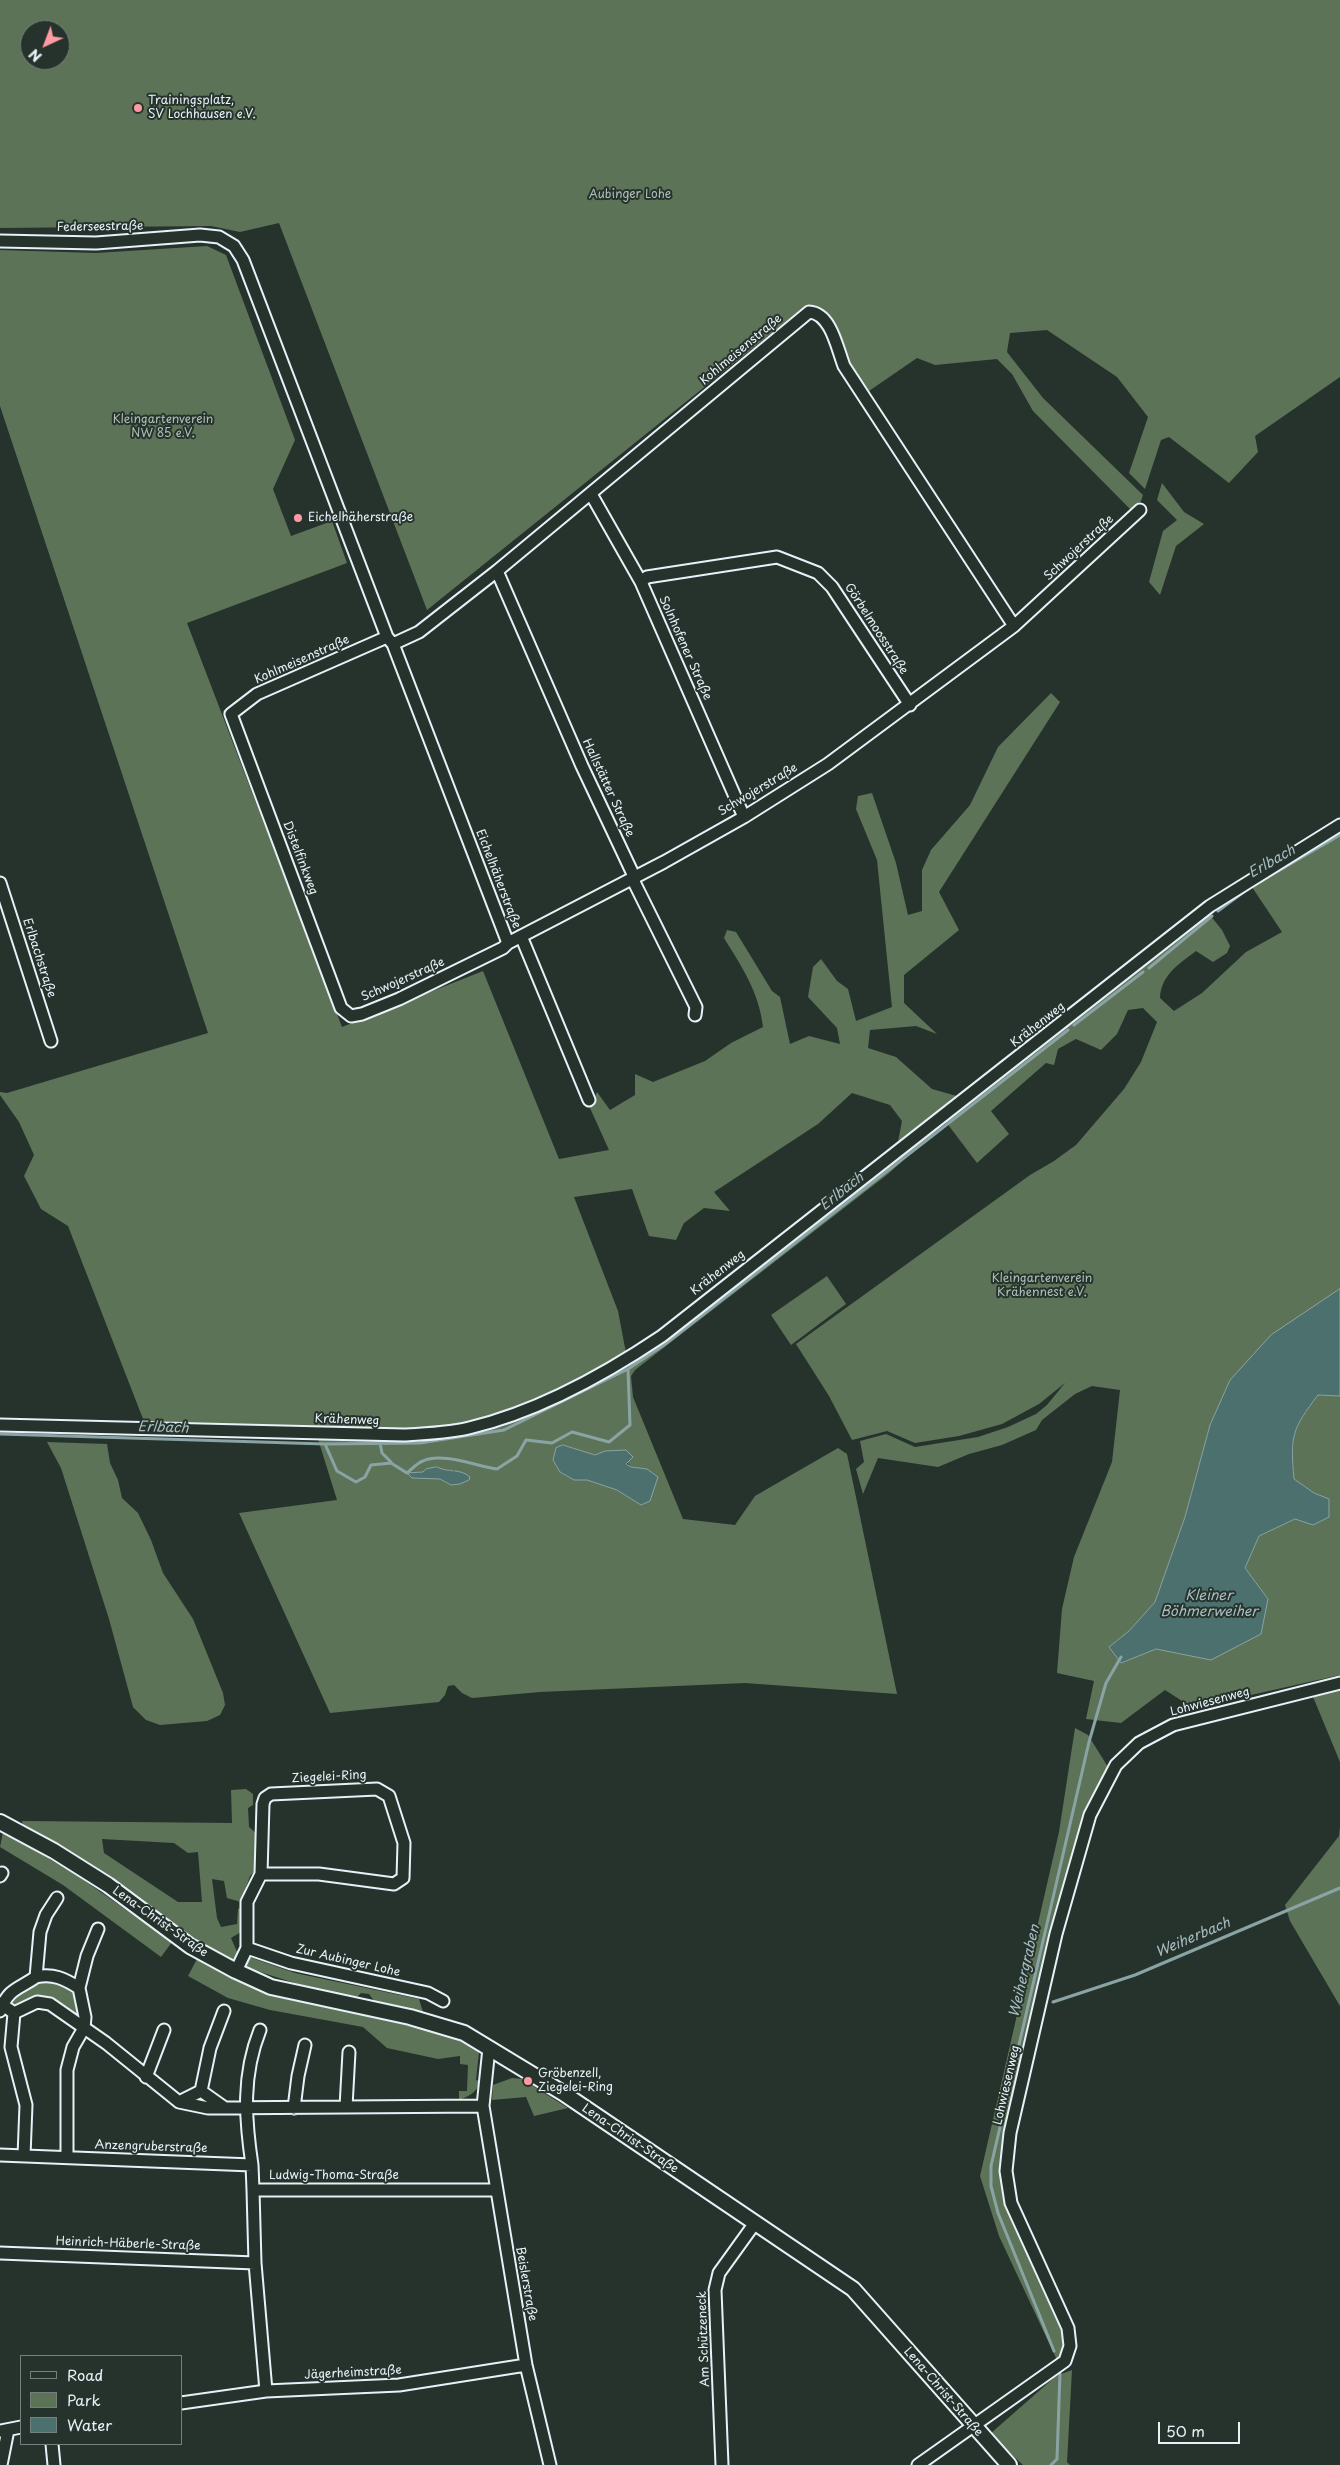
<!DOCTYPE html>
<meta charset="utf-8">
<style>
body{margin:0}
#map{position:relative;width:1340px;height:2465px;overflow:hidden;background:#26332d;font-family:"Playpen Sans",sans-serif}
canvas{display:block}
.legend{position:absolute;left:20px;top:2355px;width:162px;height:90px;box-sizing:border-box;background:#26332d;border:1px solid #747f7e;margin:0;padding:6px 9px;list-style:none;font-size:15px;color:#e8f1f8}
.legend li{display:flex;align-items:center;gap:10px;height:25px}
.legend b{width:25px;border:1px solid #747f7e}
.north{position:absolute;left:20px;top:20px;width:50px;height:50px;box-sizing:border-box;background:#26332d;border:1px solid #747f7e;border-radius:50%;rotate:223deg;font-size:14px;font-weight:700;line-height:20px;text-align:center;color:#e8f1f8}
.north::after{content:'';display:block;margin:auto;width:18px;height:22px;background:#ff9aa2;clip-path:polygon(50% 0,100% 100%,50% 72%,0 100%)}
.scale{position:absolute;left:1158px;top:2422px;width:82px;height:22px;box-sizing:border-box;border:2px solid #e8f1f8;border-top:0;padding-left:6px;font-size:15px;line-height:18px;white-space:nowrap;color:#e8f1f8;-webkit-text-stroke:4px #26332d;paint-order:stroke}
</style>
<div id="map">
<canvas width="1340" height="2465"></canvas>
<ul class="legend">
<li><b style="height:6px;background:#26332d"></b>Road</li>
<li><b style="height:14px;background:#5d7357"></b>Park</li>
<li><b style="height:14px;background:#4b706e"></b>Water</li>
</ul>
<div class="north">N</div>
<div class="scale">50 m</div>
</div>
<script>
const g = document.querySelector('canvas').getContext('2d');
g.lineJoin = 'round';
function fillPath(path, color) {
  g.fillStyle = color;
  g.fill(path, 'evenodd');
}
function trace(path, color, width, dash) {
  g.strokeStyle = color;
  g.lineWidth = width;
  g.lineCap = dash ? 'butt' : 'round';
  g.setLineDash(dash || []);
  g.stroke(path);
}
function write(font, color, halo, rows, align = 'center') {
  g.font = font + ' "Playpen Sans",sans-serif';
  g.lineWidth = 4;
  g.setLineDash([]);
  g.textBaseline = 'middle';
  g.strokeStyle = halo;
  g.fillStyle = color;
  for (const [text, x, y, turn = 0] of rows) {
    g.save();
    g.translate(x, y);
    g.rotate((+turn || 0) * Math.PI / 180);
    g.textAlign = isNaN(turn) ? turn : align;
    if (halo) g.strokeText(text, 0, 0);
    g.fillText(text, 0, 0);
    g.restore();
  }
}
fillPath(new Path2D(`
 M0 0H1340V377L1255 436 1258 452 1229 483 1169 437 1161 440 1145 489 1129 473 1148 417 1117 377 1047 330 1010 333 1007 352 1043 398 1143 495 1141 501 1131 510 1033 411 1012 374 997 359 935 365 917 358 869 391 804 307 427 610 279 223 240 232 211 226 0 228ZM30 30H60V60H30Z
 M207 246 226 255 295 440 273 489 291 536 332 521 347 563 187 623 330 996 342 1027 483 971 559 1159 609 1150 590 1108 597 1092 610 1110 635 1095V1074L653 1082 705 1061 731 1043 763 1027C759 992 742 967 724 938L727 930 736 932 772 991 780 997 790 1044 809 1036 840 1044 837 1028 808 997 813 967 821 959 837 981 848 989 856 1021 892 1007 877 860 856 809 858 796 872 793 896 863 908 915 922 911V870L931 850 970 805 998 747 1051 693 1060 702 939 892 959 930 904 975V1003L937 1034 916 1026 870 1030 868 1048 896 1057 932 1089 960 1097 1236 881 1248 878 1340 823V1289L1230 1380 1210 1425 1185 1517 1155 1602 1129 1631 1109 1647 1121 1663 1156 1649 1211 1660 1268 1599 1245 1568 1259 1536 1295 1519 1313 1525 1329 1499 1314 1493 1294 1479C1290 1436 1292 1429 1318 1395L1340 1396V1675L1193 1708 1165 1690 1121 1723 1086 1719 1094 1681 1057 1673 1062 1609 1074 1557 1112 1462 1120 1390 1092 1386 1075 1394 1042 1420 1036 1430 1002 1445 969 1454 938 1467 878 1458 863 1494 856 1469 864 1462 860 1441 886 1434 915 1447 978 1437 1008 1427 1036 1414 1047 1405 1065 1383 1039 1404 1002 1424 959 1436 915 1443 887 1431 852 1440 829 1396 796 1344 1030 1175 1054 1161 1076 1145 1124 1089 1141 1062 1157 1022 1143 1008 1128 1010 1117 1034 1101 1050 1076 1039 1058 1049 1054 1065 1046 1063 991 1111 1009 1134 977 1163 946 1122 888 1174 635 1370 631 1376 633 1397 683 1519 735 1525 755 1496 838 1448 847 1454 897 1694 745 1683 540 1692 472 1698 462 1693 454 1685 448 1686 445 1695 439 1702 330 1713 239 1513 337 1500 318 1439H424L501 1427 628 1366 626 1353 535 1401 502 1415 467 1424 404 1431 145 1424 68 1226 41 1209 24 1176 34 1155 19 1122 0 1095V1092L7 1093 208 1033 0 406V250L96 253ZM1250 884 1282 932 1246 952 1202 993 1174 1011 1160 998C1161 975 1179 964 1196 951L1213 962 1227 953 1230 946 1222 930 1209 914ZM852 1093 890 1105 902 1121 897 1147 764 1248 658 1334 626 1353 618 1311 574 1197 632 1189 649 1236 676 1240 684 1223 704 1208 730 1211 714 1192 818 1124ZM563 1445 595 1455 616 1450 631 1467 647 1469 641 1505 617 1490 587 1480H574L560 1472 553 1460ZM437 1467 445 1471 455 1470 451 1485 440 1479 414 1472H423Z
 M1162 483 1184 512 1204 524 1176 546 1160 595 1149 582 1163 531 1177 520 1157 500Z
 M827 1276 846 1304 791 1345 771 1315Z
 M47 1442 107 1444 110 1463 118 1480 122 1498 138 1513 151 1540 163 1573 193 1619 223 1693 225 1705 220 1715 207 1721 160 1725 146 1720 133 1707 109 1619 61 1468Z
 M1340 1687V1762L1311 1692Z
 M1075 1728 1088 1735 1108 1767 1087 1810 1003 2182 1064 2326V2356L1057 2360 999 2236 980 2176 1059 1832Z
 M246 1789 253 1794V1805L248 1808 249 1827 256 1833 257 1869 250 1876 241 1902 227 1898 224 1881 212 1879 217 1918 221 1927 237 1924 238 1909 241 1907V1932L231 1938 238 1954 235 1959 228 1961 91 1868 23 1826 22 1821 232 1823 231 1790ZM102 1839 174 1843 188 1853 198 1852 202 1902H178L104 1853Z
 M1340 1827V2006L1290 1921 1285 1905 1339 1836Z
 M3 1832 75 1874 172 1942 161 1957 63 1885 0 1847Z
 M249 1957 295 1973 419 1999 423 2012 375 2002 369 1994 361 1993 356 1998 316 1990 245 1967Z
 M197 1959 225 1974 268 1993 421 2027 474 2046 479 2052 476 2080 480 2081C478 2092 469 2096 459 2100V2091H467L468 2065 460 2064V2056L438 2059 387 2048 363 2027 270 2010 228 1998 188 1976Z
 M47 1976 78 1990 82 2025 36 1999 13 2007 10 1999Z
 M512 2078 522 2079 568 2108 534 2116 526 2097 492 2100 493 2085Z
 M1072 2370 1067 2462 1070 2465H1023L990 2434 1056 2376Z`), '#5d7357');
const water = new Path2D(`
 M1340 1289V1396L1318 1395C1292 1429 1290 1436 1294 1479L1314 1493 1329 1499V1517L1313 1525 1295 1519 1259 1536 1245 1568 1268 1599 1261 1634 1211 1660 1156 1649 1121 1663 1109 1647 1129 1631 1155 1602 1185 1517 1210 1425 1230 1380 1271 1335Z
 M563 1445 595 1455 605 1451 626 1450 633 1457 626 1464 631 1467 647 1469 658 1477 650 1501 641 1505 617 1490 587 1480H574L560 1472 553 1460 556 1448Z
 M437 1467C448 1473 460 1468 470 1477L469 1480 460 1484 451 1485 440 1479 412 1478 407 1473 423 1472 426 1469Z`);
fillPath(water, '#4b706e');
trace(water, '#8aa4a5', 1);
trace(new Path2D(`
 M1218 911 1249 888 1340 835
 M1149 968 1212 916
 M1074 1025 1143 972
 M0 1434 325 1444 337 1471 356 1482 365 1477 371 1465 391 1463 407 1473C412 1469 417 1463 423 1461 442 1452 476 1466 497 1469L517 1456 526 1440 552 1443 572 1432 609 1442 630 1425 628 1369 664 1345 1068 1030
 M380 1443 382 1453 391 1462
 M325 1444 420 1443 504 1430 628 1369
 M1053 2002 1135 1975 1340 1888
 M1054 2351 998 2213 991 2186V2166L1089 1742 1106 1683 1121 1657
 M1051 2465 1057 2459 1060 2373`), '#8aa4a5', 3);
const minor = new Path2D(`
 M0 241 96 243 200 235 219 237 234 246 243 260 387 637 393 644 508 943
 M591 494 641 582 744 817
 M497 571 582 766 632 872 635 884 696 1007 695 1015
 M641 582 647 577 777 557 818 573 832 587 910 705
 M387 637 257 694 231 714 341 1008 351 1016 362 1014 399 999 503 948 508 943 664 862 744 817 828 764 1014 626 1140 510
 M393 644 419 632 497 571 809 312C831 313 837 348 844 366L1014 626
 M0 883 51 1041
 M521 936 589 1100
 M0 1425 404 1435C425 1434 448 1433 469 1428 537 1412 604 1375 662 1336L1210 906 1340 825
 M0 1876 2 1873
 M247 1948 291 1963 428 1993 443 2001
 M236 1971 247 1948V1902L261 1874H319L394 1884 403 1878 404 1843 389 1796 377 1789 271 1794 265 1798 263 1804 261 1874
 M36 1977C53 1973 65 1979 79 1988
 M0 2003 14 2013 37 2002 50 2004 106 2043 179 2102 208 2108 483 2106
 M0 2011C9 1988 17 1990 36 1977L40 1932 46 1915 57 1898
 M14 2013 11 2047 26 2105 24 2156
 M489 2048 483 2106 526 2365 550 2465
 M146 2077 164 2030
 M201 2091 210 2048 224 2011
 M179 2102 201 2091 225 2108
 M346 2107 349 2052
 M294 2108 298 2076 305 2045
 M0 2155 252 2165 253 2190
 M67 2157V2070L73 2047 84 2028 85 2017 79 1988 87 1956 98 1929
 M252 2165C245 2118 242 2075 260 2030
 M0 2253 255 2263
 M266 2391 255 2263 253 2190H497
 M181 2403 266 2391 399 2385 526 2365
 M1 2431 21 2427
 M52 2444 54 2465
 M1 2465 8 2430
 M722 2465 715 2290 719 2273 755 2223
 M918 2465 1065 2361 1070 2346 1068 2328 1011 2203 1006 2171 1010 2133 1056 1934 1090 1815 1116 1765 1139 1743 1173 1725 1340 1683`);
const tertiary = new Path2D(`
 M0 1822 54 1851 108 1885 190 1946 236 1971 271 1987 410 2017 464 2033 563 2093 853 2289 1009 2465`);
trace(minor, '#e8f1f8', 15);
trace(tertiary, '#e8f1f8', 18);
trace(minor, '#26332d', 11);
trace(tertiary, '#26332d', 14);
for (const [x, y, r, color] of [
 [138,108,5,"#ff9aa2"],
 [298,518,5,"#ff9aa2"],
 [528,2081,5,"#ff9aa2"]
]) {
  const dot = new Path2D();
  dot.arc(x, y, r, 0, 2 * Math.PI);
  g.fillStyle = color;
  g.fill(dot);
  trace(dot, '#26332d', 2);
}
write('12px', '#e8f1f8', '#26332d', [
 ["Trainingsplatz,",148,101],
 ["SV Lochhausen e.V.",148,115],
 ["Eichelhäherstraße",308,518],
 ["Gröbenzell,",538,2074],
 ["Ziegelei-Ring",538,2088]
], 'left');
write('12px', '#b0bfb8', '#26332d', [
 ["Aubinger Lohe",630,195],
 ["Kleingartenverein",163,420],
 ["NW 85 e.V.",163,434],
 ["Kleingartenverein",1042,1279],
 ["Krähennest e.V.",1042,1293]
]);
write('12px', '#e8f1f8', '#26332d', [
 ["Federseestraße",100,227,-1],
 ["Kohlmeisenstraße",741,350,-40],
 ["Schwojerstraße",1079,548,-43],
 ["Görbelmoosstraße",876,629,57],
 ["Solnhofener Straße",685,648,66],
 ["Kohlmeisenstraße",302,660,-24],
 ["Hallstätter Straße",608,788,65],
 ["Schwojerstraße",758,790,-31],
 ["Distelfinkweg",300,858,69],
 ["Eichelhäherstraße",498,879,69],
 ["Erlbachstraße",39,958,72],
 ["Schwojerstraße",403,980,-24],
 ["Krähenweg",1038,1025,-38],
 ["Krähenweg",718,1273,-38],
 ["Krähenweg",347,1420,2],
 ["Lohwiesenweg",1210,1702,-15],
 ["Ziegelei-Ring",329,1777,-3],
 ["Lena-Christ-Straße",160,1922,35],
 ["Zur Aubinger Lohe",348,1961,13],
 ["Lohwiesenweg",1007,2085,-77],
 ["Lena-Christ-Straße",630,2139,34],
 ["Anzengruberstraße",151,2147,2],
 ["Ludwig-Thoma-Straße",334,2176],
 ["Heinrich-Häberle-Straße",128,2244,2],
 ["Beislerstraße",526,2284,80],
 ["Am Schützeneck",704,2339,-92],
 ["Jägerheimstraße",353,2373,-3],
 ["Lena-Christ-Straße",943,2392,49]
]);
write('italic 14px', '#a9bdc1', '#26332d', [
 ["Erlbach",1272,862,-30],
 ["Erlbach",842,1192,-38],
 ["Erlbach",163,1428,2],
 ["Kleiner",1209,1596],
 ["Böhmerweiher",1209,1612],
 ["Weiherbach",1193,1938,-23],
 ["Weihergraben",1025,1971,-77]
]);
</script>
